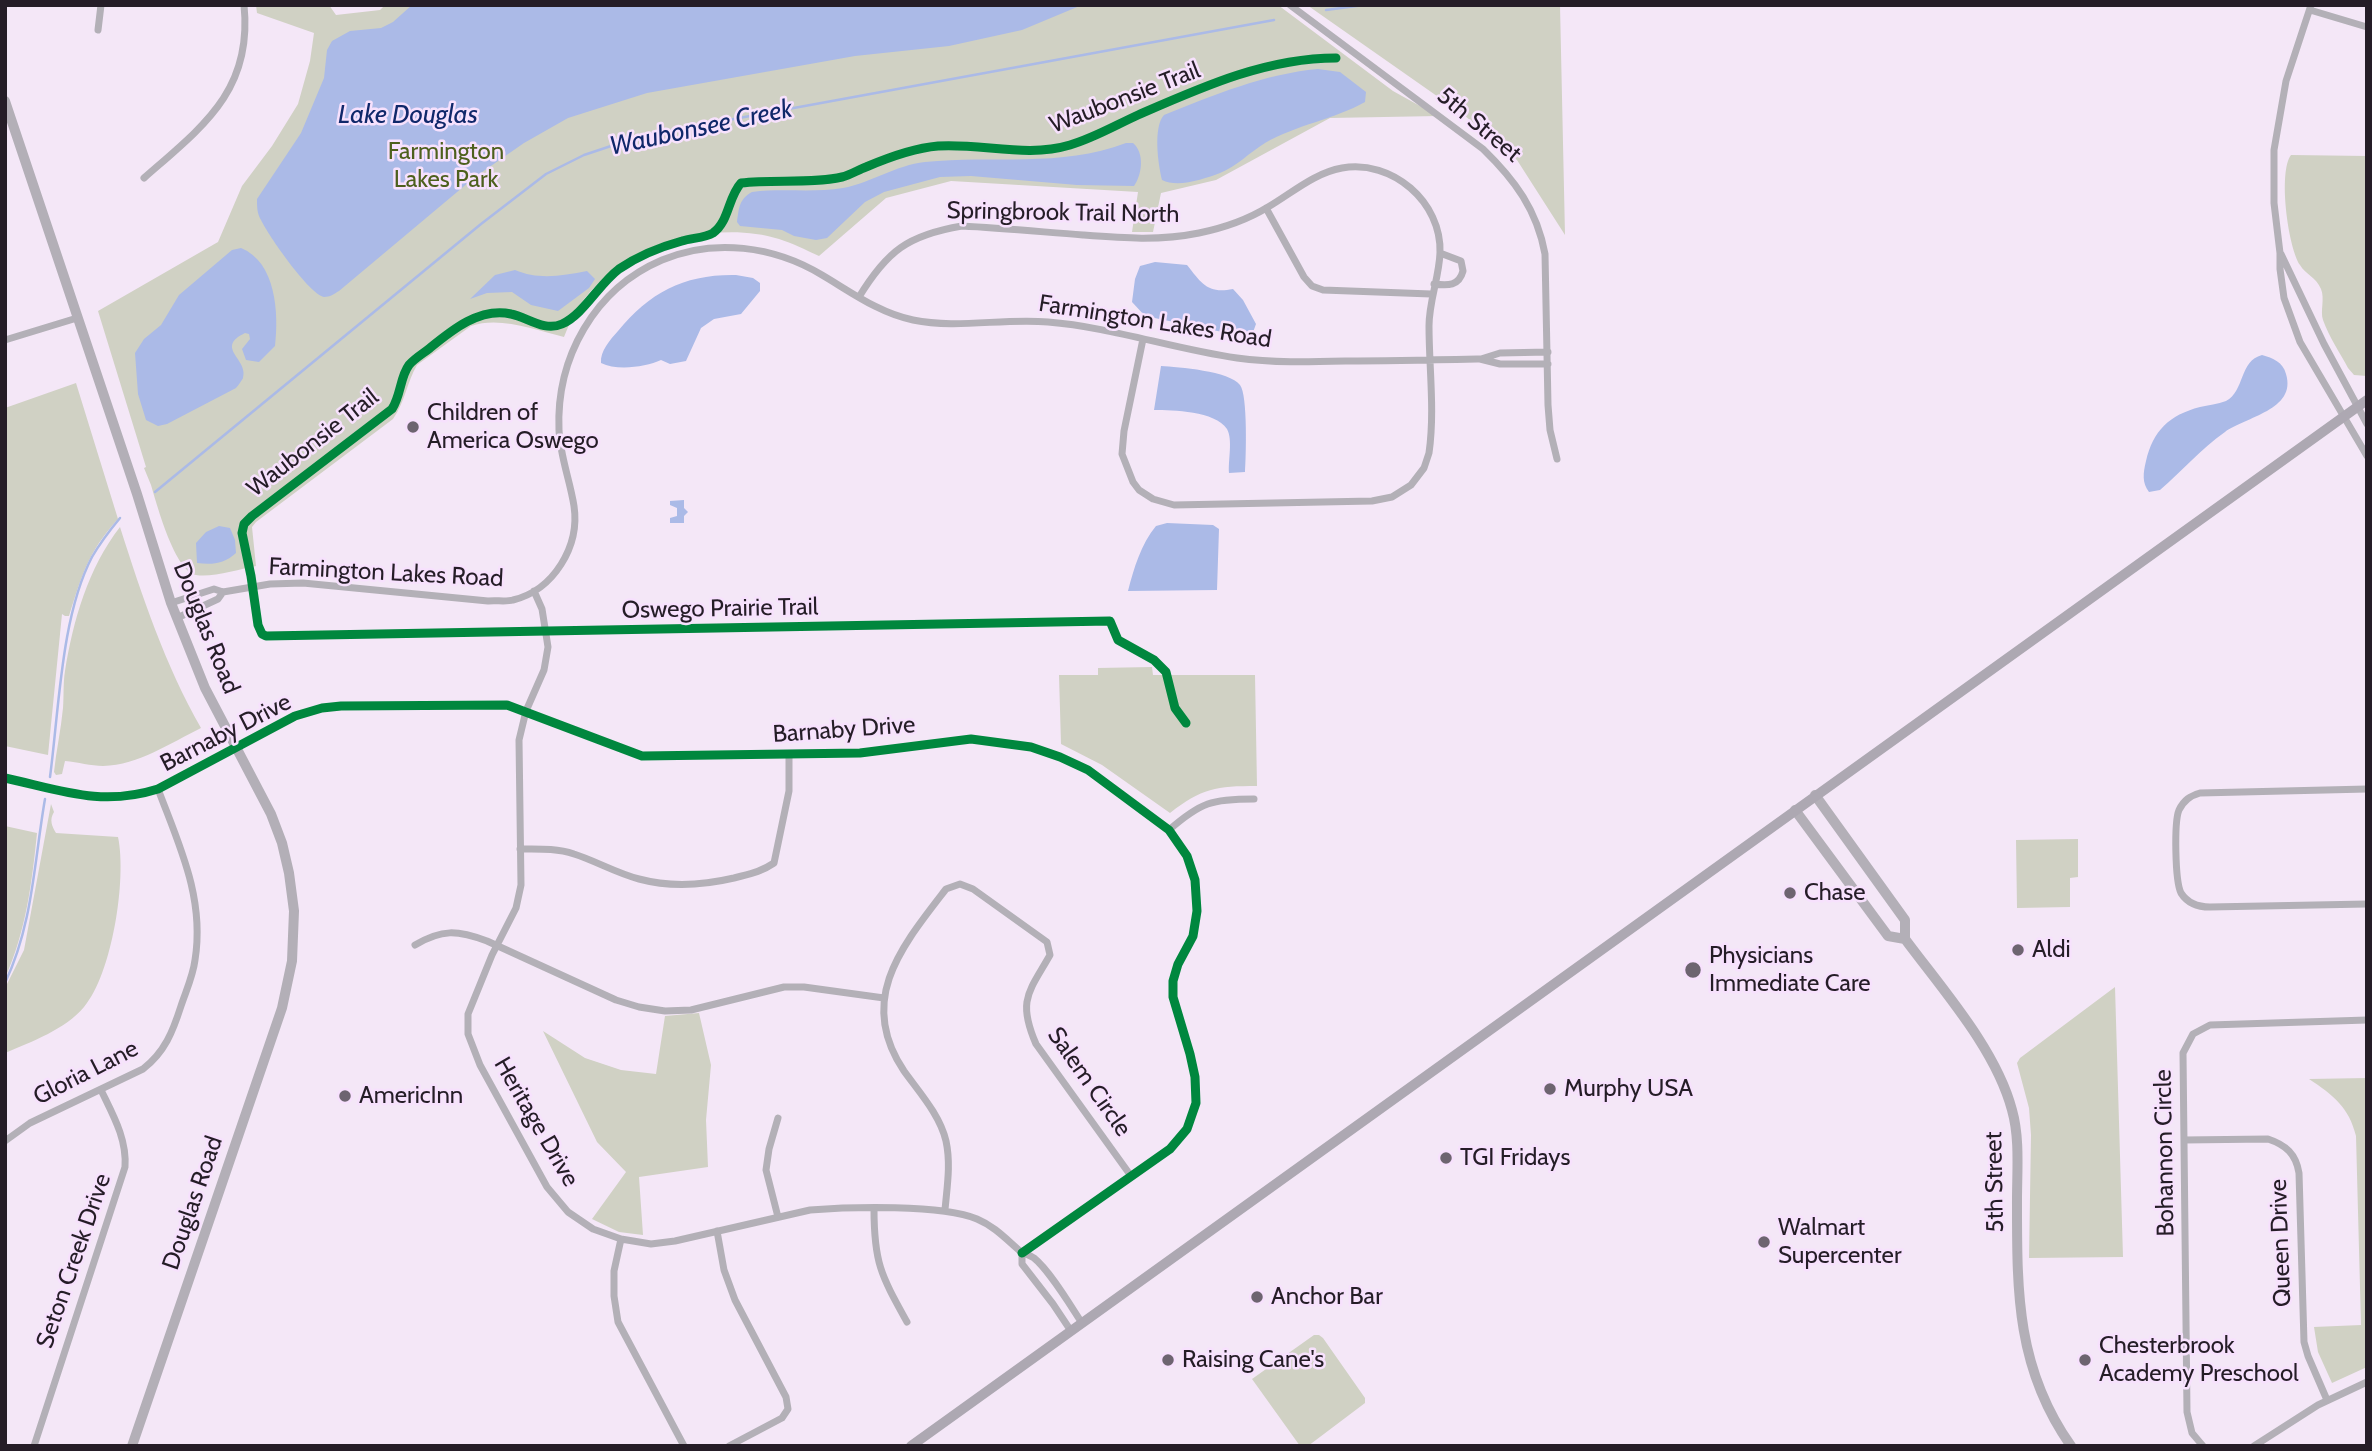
<!DOCTYPE html>
<style>
body{margin:0}
#map{position:relative;width:2372px;height:1451px;overflow:hidden;background:#f4e7f7;font-family:Cabin,sans-serif}
canvas{display:block}
.frame{position:absolute;inset:0;border:7px solid #251d27;pointer-events:none}
</style>
<div id="map">
<canvas width="2372" height="1451"></canvas>
<div class="frame"></div>
</div>
<script>
const g = document.querySelector('canvas').getContext('2d');
g.lineJoin = 'round';
function fillPath(path, color) {
  g.fillStyle = color;
  g.fill(path, 'evenodd');
}
function trace(path, color, width, dash) {
  g.strokeStyle = color;
  g.lineWidth = width;
  g.lineCap = dash ? 'butt' : 'round';
  g.setLineDash(dash || []);
  g.stroke(path);
}
function write(font, color, halo, rows, align = 'center') {
  g.font = font + ' Cabin,sans-serif';
  g.lineWidth = 5;
  g.setLineDash([]);
  g.textBaseline = 'middle';
  g.strokeStyle = halo;
  g.fillStyle = color;
  for (const [text, x, y, turn = 0] of rows) {
    g.save();
    g.translate(x, y);
    g.rotate((+turn || 0) * Math.PI / 180);
    g.textAlign = isNaN(turn) ? turn : align;
    if (halo) g.strokeText(text, 0, 0);
    g.fillText(text, 0, 0);
    g.restore();
  }
}
fillPath(new Path2D(`
 M256 5H329L336 15 380 10 385 5H1278L1393 91 1438 116 1330 118 1216 180 1161 193 1153 232H1132L1138 192 951 181 886 198 819 256C806 250 792 243 779 239 711 218 617 247 578 308 572 317 568 327 564 337 535 330 500 316 471 326L417 365C407 382 405 402 393 419L256 522 252 527 256 566C240 569 211 578 196 575 175 572 157 505 151 485L144 468 146 467 98 311 218 242 242 186 272 146 298 104 310 61 314 33 257 13Z
 M1307 5H1560L1565 235 1517 160 1464 115Z
 M2291 155 2367 156V376L2354 375 2348 368C2340 353 2329 337 2323 320 2320 311 2325 299 2321 289 2316 277 2306 275 2300 265 2288 247 2278 172 2291 155Z
 M76 383 118 519C88 552 82 575 69 616H65L62 614 48 755 5 746V408Z
 M120 527C142 596 165 665 201 728 170 743 139 765 103 766 91 766 78 762 65 761L62 774 56 775 54 772C56 751 61 730 63 708 64 696 63 683 65 671 73 621 88 568 120 527Z
 M1152 667 1153 675H1255L1257 786C1216 786 1202 788 1170 813L1102 765 1061 744 1059 675H1098V668Z
 M51 804 54 812C49 820 52 826 56 833L118 837C127 879 112 974 84 1007 66 1029 31 1042 5 1053V988L24 950Z
 M5 826 37 833C32 882 26 932 5 978Z
 M2078 839V877L2070 878V907L2017 908 2016 840Z
 M2115 987 2123 1257 2029 1258 2031 1135 2029 1108 2017 1063 2020 1058Z
 M699 1013 711 1065 706 1120 708 1167 639 1177 643 1235 619 1232 592 1219 626 1172 597 1142 543 1031 585 1058 621 1070 656 1074 665 1016Z
 M2367 1078V1367L2332 1383 2318 1352 2314 1327 2361 1325 2356 1136C2349 1107 2333 1095 2309 1079Z
 M1314 1335H1319L1323 1338 1365 1398V1403L1308 1446H1300L1252 1379Z`), '#d0d1c4');
fillPath(new Path2D(`
 M412 5H1082L1022 30 949 46 855 56 647 93 568 118 524 143 475 177 339 291C334 294 330 297 324 297 309 294 268 235 261 220 257 213 257 207 257 199L301 133 324 78 327 50 332 41 350 31 381 28 393 22Z
 M1318 69 1340 72 1366 92 1365 102C1335 119 1296 125 1265 143 1250 152 1236 167 1220 173 1204 179 1178 188 1162 180 1158 164 1153 127 1164 115 1214 95 1264 74 1318 69Z
 M1126 143H1133C1145 153 1142 175 1134 186L1077 185 971 176 940 177 884 192 865 202 827 238 816 240 794 236 782 230 740 226 737 222C739 208 739 199 752 192 782 188 813 193 843 188 871 183 896 165 925 162 993 155 1060 168 1126 143Z
 M241 248C276 262 279 313 275 346L259 362 246 360 242 349 250 339 249 334 245 333C214 348 249 359 243 378 243 379 237 387 236 388L167 424 158 426 146 420 138 394 135 353 144 339 161 325 179 295 232 250Z
 M1155 262 1187 265C1202 284 1208 294 1233 289L1243 300 1256 324 1252 335 1232 334 1145 316 1132 302 1135 279 1140 266Z
 M515 270C538 280 562 276 587 271L595 279 589 288 558 311 531 305 512 292 487 293 470 299 495 275Z
 M736 275 753 278 760 283V291L741 314 714 319 701 328 686 361 670 364 661 360C646 367 617 371 601 363 600 351 610 340 618 331 650 292 685 274 736 275Z
 M2262 355C2273 358 2283 362 2286 374 2297 410 2245 417 2225 432 2201 449 2182 471 2160 490L2149 492C2142 483 2143 473 2146 461 2153 431 2169 415 2200 407 2208 405 2218 404 2226 401 2245 391 2239 361 2262 355Z
 M1161 366C1178 367 1230 371 1240 385 1248 395 1246 458 1245 472L1229 473C1228 460 1233 440 1227 429 1215 411 1173 410 1154 410Z
 M684 500V508L688 512 684 516V523H670V518L677 516V508L670 505V501Z
 M1167 523 1213 525 1219 529 1217 590 1128 591C1134 568 1141 544 1156 526Z
 M219 526 230 528 235 540 236 553C224 564 212 565 197 563L196 543 206 532Z`), '#abbae7');
trace(new Path2D(`
 M1326 10 1364 5
 M155 492 481 224 546 174 584 155 641 136 1274 20
 M50 777C59 710 61 616 92 557 100 543 110 530 120 518
 M5 983C33 924 34 862 45 799`), '#abbae7', 2.5);
trace(new Path2D(`
 M1290 5 1483 149C1515 180 1537 210 1545 254L1548 405 1550 430 1557 459
 M2311 5 2286 81 2274 150V203L2280 253V269L2284 298 2300 342 2367 456
 M2310 10 2367 27
 M98 30 101 5
 M144 178C202 127 253 91 244 5
 M1266 208 1304 277 1312 286 1323 290 1431 294
 M2281 254 2324 344 2367 424
 M1434 284C1448 286 1459 286 1463 271L1461 261 1440 253
 M859 297C887 251 908 235 962 226 1002 228 1043 232 1083 235 1122 238 1160 241 1199 233 1223 228 1247 220 1268 207 1292 193 1314 173 1342 168 1392 159 1442 202 1440 253 1439 278 1429 301 1429 326 1429 368 1435 411 1429 453L1424 468 1411 485 1392 497 1372 501 1174 505 1153 499 1139 490 1133 482 1122 454 1124 431 1143 339
 M5 340 77 318
 M1481 359 1500 353 1548 352
 M534 591 542 609 548 647 544 670 526 711 519 740 521 885 516 908 492 955 468 1014V1034L480 1065 547 1187 568 1212 593 1229 621 1239 651 1244 675 1241 810 1210C849 1207 942 1204 977 1219 994 1226 1006 1239 1020 1251 1024 1254 1030 1255 1034 1258 1050 1271 1070 1305 1082 1323
 M171 603 214 589 223 592 270 584 303 583 488 601C496 600 506 602 513 600 554 590 580 546 574 506 570 480 560 456 559 430 556 358 594 289 662 260 714 238 774 246 822 275 851 292 879 313 913 320 957 329 1003 318 1048 322 1111 327 1173 349 1237 358 1273 363 1309 362 1346 361 1391 361 1435 360 1480 359L1500 364H1548
 M177 618 218 599 223 592
 M5 778C60 790 101 807 158 789L295 716 322 708 341 706 507 705 642 756 860 753 971 739 1031 747 1060 757 1088 770 1169 830 1187 856 1195 880 1197 911 1193 936 1178 964 1173 981V997L1190 1054 1195 1077 1196 1103 1187 1129 1170 1149 1022 1253
 M2367 789 2200 793C2190 796 2184 800 2179 810 2174 822 2175 881 2181 893 2188 904 2199 907 2210 907L2367 904
 M1169 830C1201 802 1212 799 1254 799
 M520 849C538 849 557 848 574 854 596 861 616 873 639 879 669 887 704 885 734 878 749 874 761 872 774 863L789 791V754
 M415 945C442 929 457 930 487 941L616 1000 639 1007 665 1011 691 1010 784 987H804L884 998
 M2184 1140 2268 1139C2286 1145 2296 1154 2299 1173L2304 1342 2308 1356 2327 1400
 M5 1141 30 1123 143 1069C165 1052 173 1031 181 1006 186 991 193 976 195 960 205 898 179 845 158 789
 M874 1209C874 1263 881 1275 907 1322
 M945 1210C947 1187 951 1164 946 1141 940 1115 919 1092 904 1071 856 1000 902 946 946 889L960 884 973 889 1047 942 1050 955C1029 992 1017 1000 1036 1044L1131 1176
 M778 1217 766 1170 769 1149 778 1118
 M717 1231 724 1270 735 1300 786 1397 788 1409 782 1418 729 1446
 M621 1239 614 1271V1296L618 1322 684 1446
 M1022 1253V1264L1053 1304 1071 1331
 M34 1446 125 1167C127 1139 113 1115 101 1090
 M2203 1446 2192 1433 2187 1412 2183 1053 2193 1034 2210 1025 2367 1020
 M2254 1446 2318 1405 2367 1382`), '#b3b0b7', 7);
trace(new Path2D(`
 M5 101 137 494 171 603 205 688 271 814 282 843 289 873 294 911 292 961 282 1008 132 1446
 M1815 795 1905 920V939C1942 989 1996 1049 2012 1110 2020 1138 2017 1171 2017 1200 2017 1291 2016 1368 2071 1446
 M1795 810 1888 936 1905 939`), '#b3afb7', 10);
trace(new Path2D(`
 M911 1446 2367 400`), '#ada8b2', 10);
trace(new Path2D(`
 M1186 723 1175 708 1166 672 1154 660 1118 640 1110 621 266 636 262 634 258 625 251 576 242 533 244 524 252 516 392 409C401 395 400 377 409 365 415 358 424 353 430 348 452 330 480 307 511 314 527 317 544 332 562 324 583 315 599 284 619 269 638 256 660 247 682 241 691 238 705 238 713 233 729 222 728 197 741 183 773 179 812 184 842 177 850 175 858 170 866 167 887 158 915 148 938 146 982 143 1027 158 1070 145 1094 138 1116 125 1138 115 1202 87 1266 58 1336 58
 M5 778C60 790 101 807 158 789L295 716 322 708 341 706 507 705 642 756 860 753 971 739 1031 747 1060 757 1088 770 1169 830 1187 856 1195 880 1197 911 1193 936 1178 964 1173 981V997L1190 1054 1195 1077 1196 1103 1187 1129 1170 1149 1022 1253`), '#00873e', 9);
for (const [x, y, r, color] of [
 [413,427,7,"#6d6470"],
 [1790,893,7,"#6d6470"],
 [2018,950,7,"#6d6470"],
 [1693,970,9,"#6d6470"],
 [1550,1089,7,"#6d6470"],
 [345,1096,7,"#6d6470"],
 [1446,1158,7,"#6d6470"],
 [1764,1242,7,"#6d6470"],
 [1257,1297,7,"#6d6470"],
 [1168,1360,7,"#6d6470"],
 [2085,1360,7,"#6d6470"]
]) {
  const dot = new Path2D();
  dot.arc(x, y, r, 0, 2 * Math.PI);
  g.fillStyle = color;
  g.fill(dot);
  trace(dot, '#f7e1fd', 2.5);
}
write('24px', '#251d27', '#f7e1fd', [
 ["Waubonsie Trail",1125,98,-21],
 ["5th Street",1479,125,40],
 ["Springbrook Trail North",1063,213,1],
 ["Farmington Lakes Road",1155,322,9],
 ["Waubonsie Trail",313,443,-38],
 ["Farmington Lakes Road",386,573,3],
 ["Oswego Prairie Trail",720,609,-1],
 ["Douglas Road",206,628,68],
 ["Barnaby Drive",844,730,-4],
 ["Barnaby Drive",226,733,-27],
 ["Gloria Lane",86,1073,-27],
 ["Salem Circle",1089,1082,55],
 ["Heritage Drive",536,1122,60],
 ["Bohannon Circle",2165,1153,-91],
 ["5th Street",1995,1182,-91],
 ["Douglas Road",193,1203,-71],
 ["Queen Drive",2281,1243,-92],
 ["Seton Creek Drive",74,1261,-71]
]);
write('24px', '#4d601d', '#f7e1fd', [
 ["Farmington",446,152],
 ["Lakes Park",446,180]
]);
write('24px', '#251d27', '#f7e1fd', [
 ["Children of",427,413],
 ["America Oswego",427,441],
 ["Chase",1804,893],
 ["Aldi",2032,950],
 ["Physicians",1709,956],
 ["Immediate Care",1709,984],
 ["Murphy USA",1564,1089],
 ["AmericInn",359,1096],
 ["TGI Fridays",1460,1158],
 ["Walmart",1778,1228],
 ["Supercenter",1778,1256],
 ["Anchor Bar",1271,1297],
 ["Chesterbrook",2099,1346],
 ["Academy Preschool",2099,1374],
 ["Raising Cane's",1182,1360]
], 'left');
write('italic 26px', '#10286a', '#f7e1fd', [
 ["Lake Douglas",408,115],
 ["Waubonsee Creek",701,128,-12]
]);
</script>
